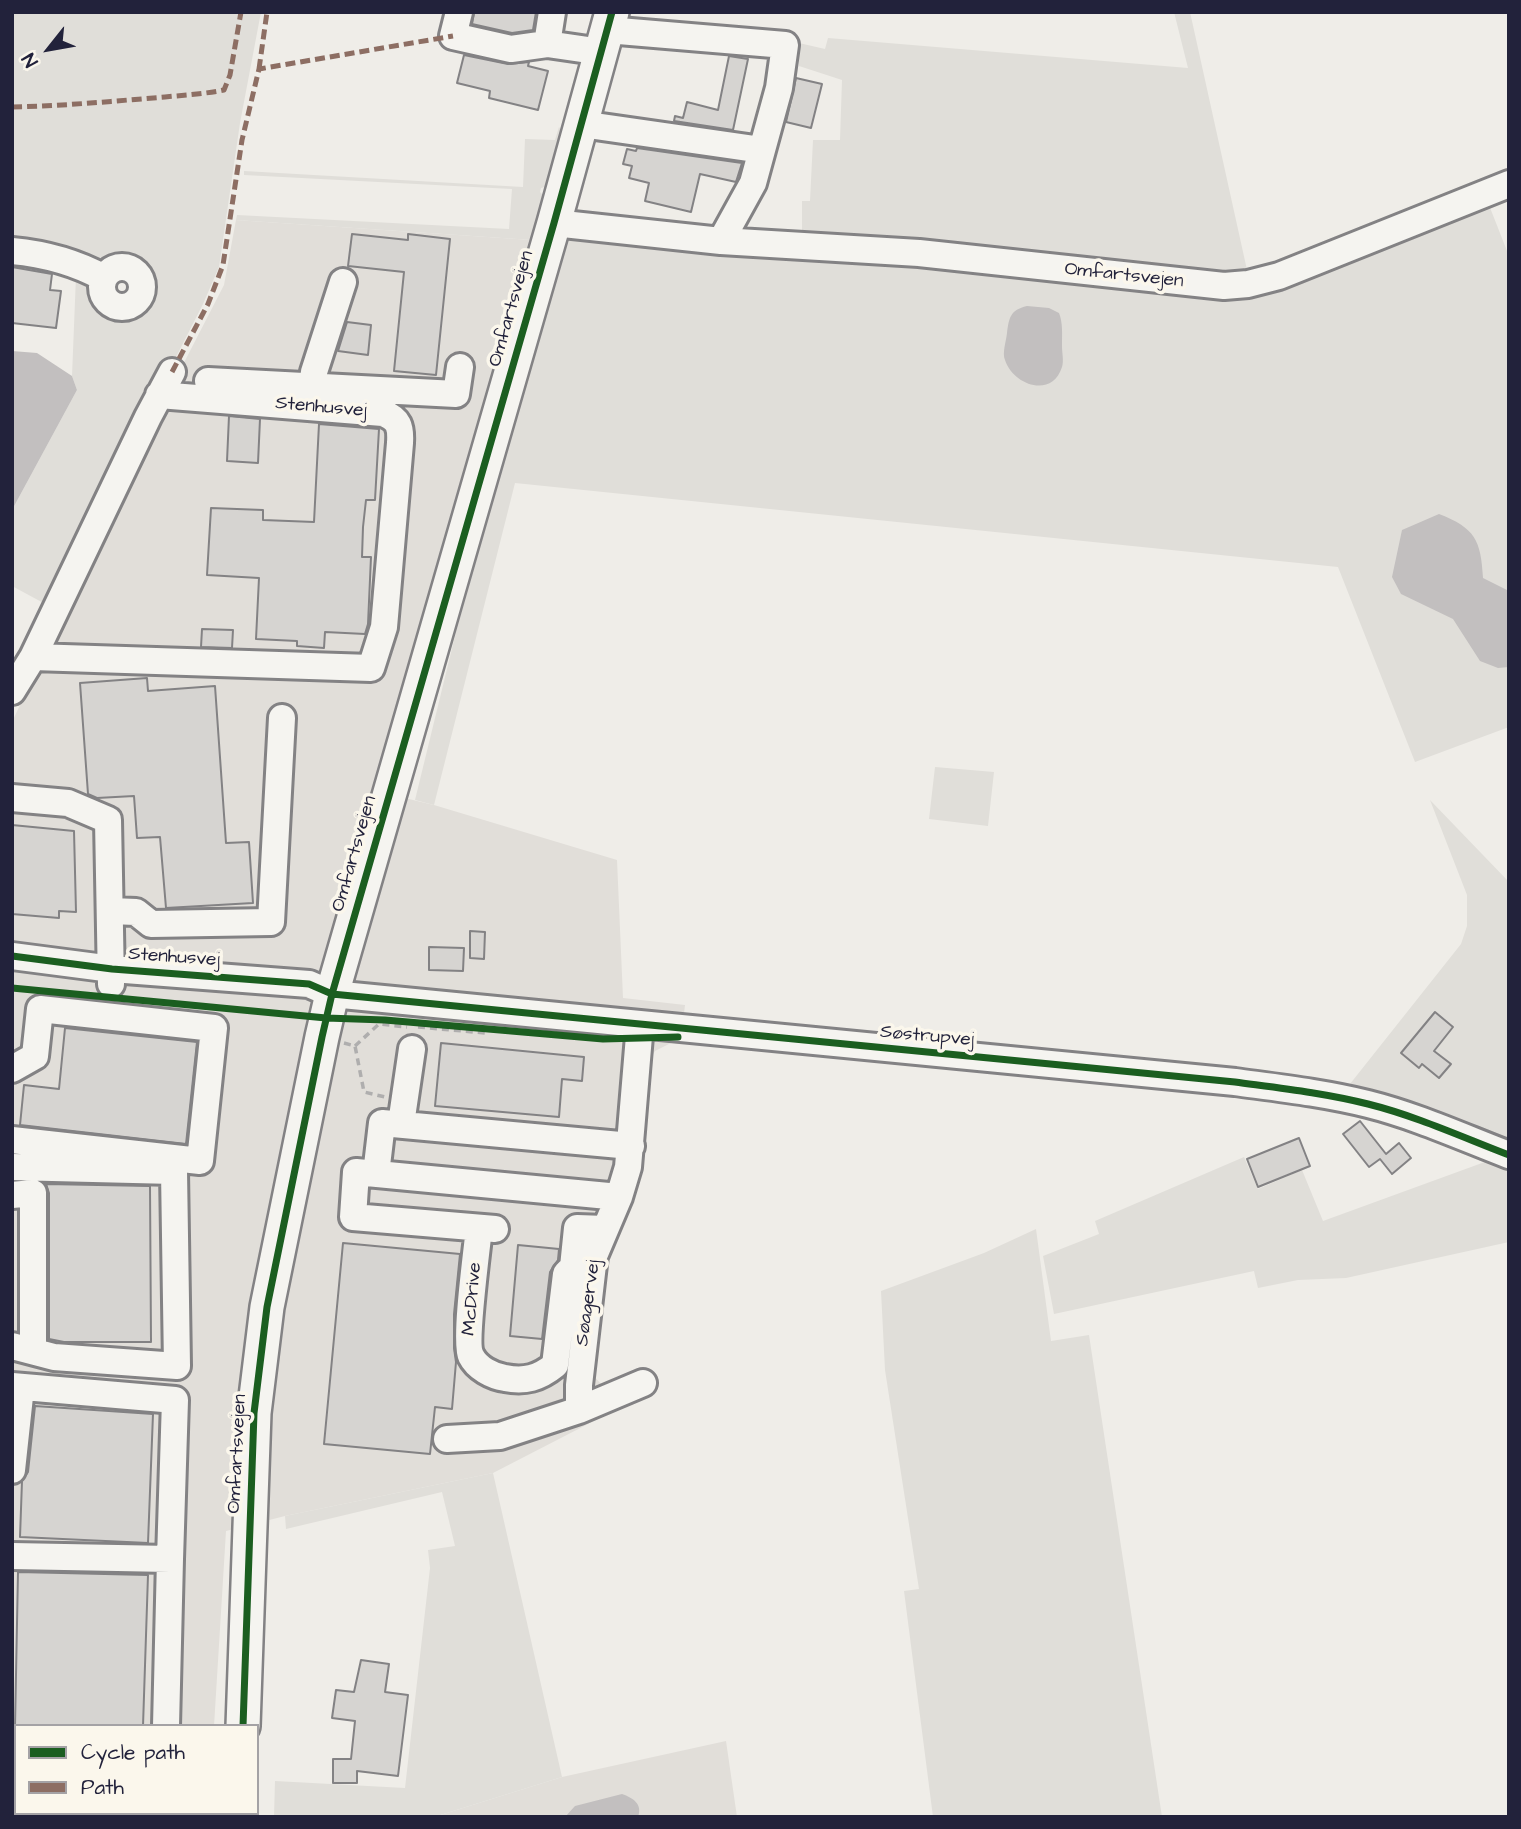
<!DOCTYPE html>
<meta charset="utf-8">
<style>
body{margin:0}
#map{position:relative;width:1521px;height:1829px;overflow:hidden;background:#efede8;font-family:"Architects Daughter",sans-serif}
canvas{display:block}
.frame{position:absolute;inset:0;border:14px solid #22223b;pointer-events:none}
.legend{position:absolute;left:14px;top:1724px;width:245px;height:91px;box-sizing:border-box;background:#fbf7ec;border:2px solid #a4a2a5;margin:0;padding:9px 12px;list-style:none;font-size:21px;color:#22223b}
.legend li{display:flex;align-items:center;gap:14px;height:35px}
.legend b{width:35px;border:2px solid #a4a2a5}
.north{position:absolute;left:14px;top:14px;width:70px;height:70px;-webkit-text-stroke:5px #fbf7ec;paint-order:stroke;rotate:239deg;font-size:19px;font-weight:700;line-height:28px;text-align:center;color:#22223b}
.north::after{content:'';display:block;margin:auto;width:24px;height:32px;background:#22223b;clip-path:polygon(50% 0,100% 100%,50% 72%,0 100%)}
</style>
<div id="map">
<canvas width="1521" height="1829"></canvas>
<div class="frame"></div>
<ul class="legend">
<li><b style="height:9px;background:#1b5e20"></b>Cycle path</li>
<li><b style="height:9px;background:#8d6e63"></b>Path</li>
</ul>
<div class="north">N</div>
</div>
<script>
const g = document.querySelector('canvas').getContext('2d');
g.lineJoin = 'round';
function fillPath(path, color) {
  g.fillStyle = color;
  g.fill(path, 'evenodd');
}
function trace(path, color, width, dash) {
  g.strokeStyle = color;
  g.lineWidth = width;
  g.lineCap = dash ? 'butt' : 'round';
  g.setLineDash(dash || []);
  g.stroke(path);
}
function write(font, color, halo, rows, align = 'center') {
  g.font = font + ' "Architects Daughter",sans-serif';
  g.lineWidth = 7;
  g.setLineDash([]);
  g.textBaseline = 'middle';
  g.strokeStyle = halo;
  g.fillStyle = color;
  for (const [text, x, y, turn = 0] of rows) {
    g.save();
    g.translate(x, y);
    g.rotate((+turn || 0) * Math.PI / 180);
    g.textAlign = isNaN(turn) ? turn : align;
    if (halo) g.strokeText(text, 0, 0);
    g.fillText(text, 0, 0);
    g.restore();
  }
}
fillPath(new Path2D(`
 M236 220 532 240 387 753 371 790 434 805 617 860 623 998 685 1005 681 1038 655 1051 647 1065 600 1270 591 1373 602 1385 645 1370 654 1390 493 1473 285 1516 226 1531 214 1726H16V1813H209L208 1817H12V722L156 417 224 285Z
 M726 1741 737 1817H434L562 1777Z`), '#e1ded9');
fillPath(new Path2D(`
 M12 12H261L240 123 219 267 203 304 49 606 12 586V510L77 390 72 376 76 276 93 284 100 305 120 315 138 311 149 291C142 261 130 256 101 266L64 247 12 238Z
 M1174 12H1190L1249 279 802 237V201H810L813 140H840L842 80 799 66V43L825 49 828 38 1188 68Z
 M559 127 563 134 549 186 541 188 540 192 545 197 532 240 236 220 237 215 509 229 512 189 244 175V171L523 187 525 139 555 140Z
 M1487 200 1509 256V727L1415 762 1338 567 515 483 434 805 415 800 456 632 567 239 577 232 1231 291Z
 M935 767 994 772 988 826 929 819Z
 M1430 800 1509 882V1146L1346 1089 1461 944 1467 926V895Z
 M1244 1157 1258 1189 1302 1170 1323 1221 1493 1159 1509 1166V1242L1346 1278 1298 1280 1258 1288 1254 1271 1054 1314 1043 1256 1099 1234 1095 1221Z
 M1036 1229 1051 1341 1089 1335 1162 1817H933L904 1591 919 1589 885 1370 881 1291 984 1253Z
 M493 1473 562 1777 434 1817H274L275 1781 405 1788 430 1568 428 1550 455 1546 442 1492 286 1529 285 1516Z`), '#e0ded9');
fillPath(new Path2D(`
 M1027 306 1049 308 1059 313C1063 323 1062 334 1062 346 1062 353 1064 361 1062 367 1052 399 1013 385 1005 360 1002 353 1006 342 1007 333 1009 318 1010 310 1027 306Z
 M12 351 37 353 72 376 77 390 12 510Z
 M1439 514C1475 528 1481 540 1483 578L1509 591V667L1498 668 1480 661 1453 619 1401 594 1392 577 1402 530Z
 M622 1794C633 1798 643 1804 638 1817H565L575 1806Z`), '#c2bfbf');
const building = new Path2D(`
 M474 12H536L533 30 512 33 472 24Z
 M464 55 508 64 529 62 528 66 548 71 538 110 489 98 490 91 457 83Z
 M729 56 748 59 733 130 674 121 675 116 683 118 687 102 718 110Z
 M796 78 822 84 811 128 786 122Z
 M637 148 742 163 736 182 700 174 691 212 645 201 649 183 629 178 632 166 623 164 627 149 636 151Z
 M352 234 408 240V234L450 239 436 375 394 371 404 272 348 266Z
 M12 267 52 274 50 290 61 291 56 328 12 323Z
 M347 322 371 325 368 355 338 351Z
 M229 416 260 419 258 463 227 461Z
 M319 424 379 429 375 500H366L363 527 362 557H371L368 624 365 634 325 632 324 648 297 646V641L256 639 259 578 207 575 211 508 263 510V520L314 522Z
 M202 629 233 630 232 648 201 647Z
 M147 678 148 691 215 686 226 843 249 842 253 903 166 908 160 837 137 838 134 796 97 798 88 794 80 683Z
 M12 825 74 831 76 912 59 911V918L12 914Z
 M470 931 485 932 484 959 470 958Z
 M429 947 464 948 463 971 429 970Z
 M1435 1012 1453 1027 1434 1051 1451 1064 1439 1078 1422 1064 1419 1068 1401 1053Z
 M65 1028 197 1042 186 1144 20 1125 24 1085 59 1089Z
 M441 1043 584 1057 582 1081 562 1079 559 1117 435 1106Z
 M1360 1121 1386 1154 1399 1143 1411 1158 1392 1174 1380 1159 1369 1167 1343 1134Z
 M1299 1138 1310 1166 1258 1187 1247 1159Z
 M46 1184 150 1186 151 1342H64L49 1339V1193Z
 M343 1243 460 1254 454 1314V1348L456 1362 452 1409 435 1407 430 1454 324 1444Z
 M518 1245 559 1249 558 1260 550 1272 542 1339 510 1336Z
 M35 1406 153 1414 148 1543 20 1537 22 1481 28 1472Z
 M18 1572 148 1575 143 1726H15Z
 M361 1660 389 1664 385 1692 408 1695 398 1776 357 1771V1783H333V1759H351L355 1721 332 1718 336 1690 354 1692Z`);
fillPath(building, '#d6d4d1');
trace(building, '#838284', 2);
const minor = new Path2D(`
 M459 12 453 36 511 49 547 44 602 52
 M607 30 785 45 779 88 762 150
 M547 44 552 12
 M581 124 762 150 753 183 721 241
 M554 223 721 241 919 253 1224 286 1248 284 1279 276 1509 184
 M12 251C45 254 75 262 104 278
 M102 287a20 20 0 1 1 40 0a20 20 0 1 1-40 0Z
 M208 381 456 394 460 367
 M312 387 314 372 343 282
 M33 657 371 668 384 627 400 443C401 427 399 419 383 413L159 395
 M12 691 33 657 148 417 172 372
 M12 798 68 803 108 820 111 984
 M111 911 136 912 151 924 271 922 282 718
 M12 956 112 969 309 984 332 994 1235 1082C1279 1088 1324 1093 1368 1104 1416 1116 1462 1137 1509 1155
 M12 1069 35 1056 40 1009 214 1028 200 1161 12 1140
 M401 1124 412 1049
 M12 1167 174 1171 177 1366 54 1357 12 1346
 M376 1174 382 1123 631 1146
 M12 1195 33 1193V1350
 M479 1228C477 1248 464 1343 471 1356 477 1368 492 1376 505 1378 525 1382 539 1378 555 1365L566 1274 573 1267 577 1228 605 1229
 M495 1229 353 1217 356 1172 619 1197
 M12 1386 175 1400 170 1559
 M579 1410 643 1383
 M447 1439 500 1436 579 1410V1385L594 1256 619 1197 628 1167 640 1024
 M12 1470 21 1387
 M12 1556 170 1559 166 1726
 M12 1770H16
 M163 1817V1813`);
const major = new Path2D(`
 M243 1726 254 1413 267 1307 322 1037 332 994 554 223 612 12
 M240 1817V1813`);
trace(minor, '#838284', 32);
trace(major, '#838284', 38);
trace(new Path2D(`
 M418 1027 485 1033
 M344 1043 355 1046 364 1092 385 1097
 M355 1046 379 1024 407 1027`), '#afaeae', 3.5, [7, 5]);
trace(minor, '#f5f4f0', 26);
trace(major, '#f5f4f0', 33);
trace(new Path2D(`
 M259 69 267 12
 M12 107C64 106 114 101 165 97 185 95 204 94 224 90L230 75 241 12
 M172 372 208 304 223 265 242 140 259 69 453 36`), '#8d6e63', 5, [10, 5]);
trace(new Path2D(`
 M12 956 112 969 309 984 332 994 1235 1082C1279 1088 1324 1093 1368 1104 1416 1116 1462 1137 1509 1155
 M12 988 326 1018 385 1020 603 1039 678 1037
 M243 1726 254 1413 267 1307 322 1037 332 994 554 223 612 12`), '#1b5e20', 7);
write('19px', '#22223b', '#fbf7ec', [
 ["Omfartsvejen",1124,276,6],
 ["Omfartsvejen",512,309,-74],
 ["Stenhusvej",321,408,5],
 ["Omfartsvejen",355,854,-74],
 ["Stenhusvej",174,958,4],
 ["Søstrupvej",927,1037,5],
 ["McDrive",473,1299,-85],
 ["Søagervej",589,1303,-82],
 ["Omfartsvejen",238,1454,-87]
]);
</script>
